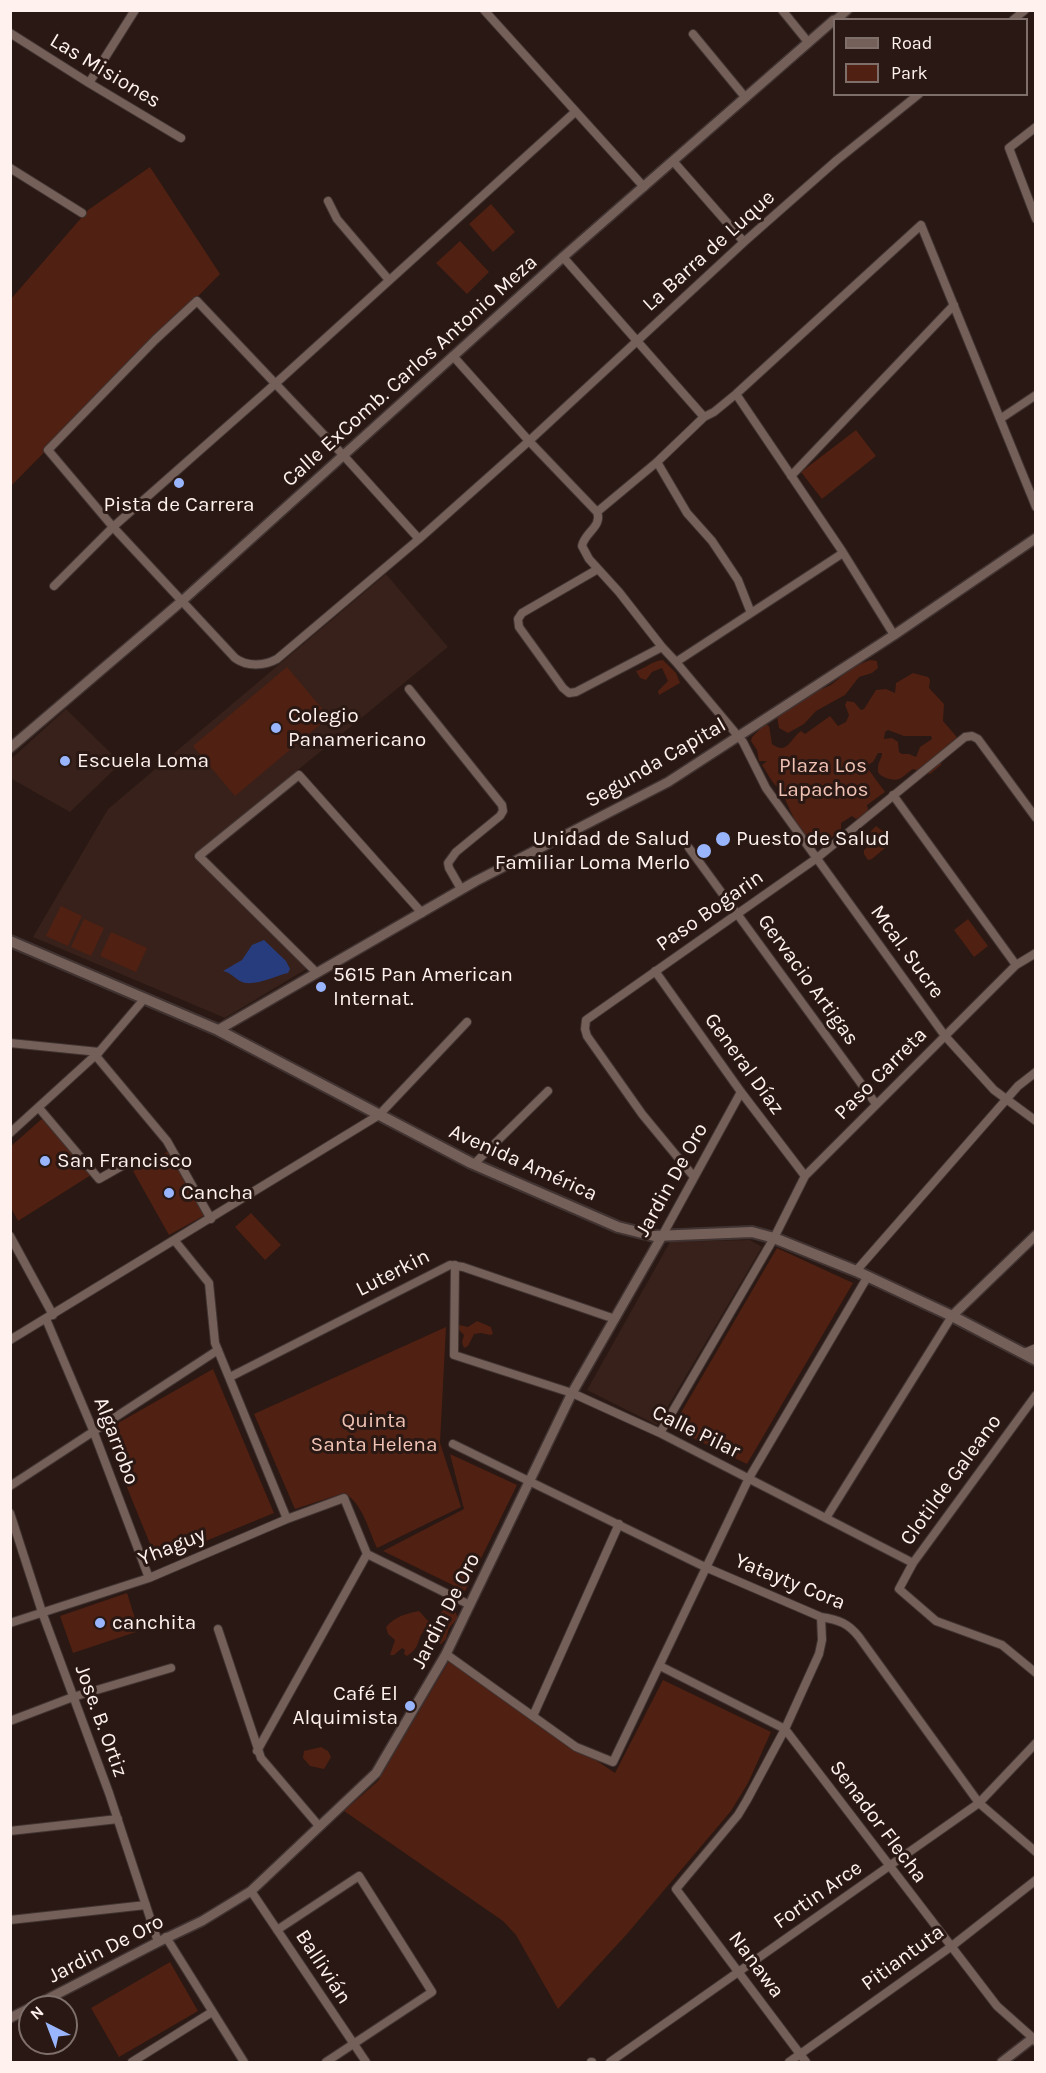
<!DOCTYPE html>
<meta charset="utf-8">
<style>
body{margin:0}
#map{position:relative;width:1046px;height:2073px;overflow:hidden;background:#291813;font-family:Karla,sans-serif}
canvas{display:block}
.frame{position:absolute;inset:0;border:12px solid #fef1ee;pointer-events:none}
.legend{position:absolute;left:833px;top:18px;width:195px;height:78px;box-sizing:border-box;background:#291813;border:2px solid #7e6f6b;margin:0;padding:8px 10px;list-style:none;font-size:18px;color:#fef1ee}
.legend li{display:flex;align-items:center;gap:12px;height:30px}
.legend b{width:30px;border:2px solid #7e6f6b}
.north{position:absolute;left:18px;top:1995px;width:60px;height:60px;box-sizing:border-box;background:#291813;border:2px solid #7e6f6b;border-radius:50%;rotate:318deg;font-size:16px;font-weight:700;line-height:24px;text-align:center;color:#fef1ee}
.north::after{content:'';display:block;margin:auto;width:21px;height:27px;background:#98b5fd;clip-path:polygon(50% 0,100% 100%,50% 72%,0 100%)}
</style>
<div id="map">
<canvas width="1046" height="2073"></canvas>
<div class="frame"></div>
<ul class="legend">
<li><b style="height:8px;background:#745f59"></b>Road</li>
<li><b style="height:16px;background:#502012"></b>Park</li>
</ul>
<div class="north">N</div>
</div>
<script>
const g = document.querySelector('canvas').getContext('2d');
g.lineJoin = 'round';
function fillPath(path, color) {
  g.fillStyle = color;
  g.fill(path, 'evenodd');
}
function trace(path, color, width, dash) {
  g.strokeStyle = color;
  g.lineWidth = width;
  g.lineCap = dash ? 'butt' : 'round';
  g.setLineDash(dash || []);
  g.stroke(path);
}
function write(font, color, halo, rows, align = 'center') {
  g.font = font + ' Karla,sans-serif';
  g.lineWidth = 6;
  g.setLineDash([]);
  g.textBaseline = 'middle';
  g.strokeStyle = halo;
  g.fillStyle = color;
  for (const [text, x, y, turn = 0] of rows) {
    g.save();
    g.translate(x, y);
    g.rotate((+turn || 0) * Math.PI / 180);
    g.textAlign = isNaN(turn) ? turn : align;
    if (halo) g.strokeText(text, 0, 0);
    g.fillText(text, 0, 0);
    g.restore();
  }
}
fillPath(new Path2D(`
 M386 574 448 647 193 856 308 968 225 1018 33 937 108 809Z
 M66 709 121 763 70 812 10 778 11 759Z
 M750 1240 762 1247 657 1425 587 1390 670 1242Z`), '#38211a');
fillPath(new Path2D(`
 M150 167 220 274 11 486V299L88 210Z
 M491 204 515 232 493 252 469 224Z
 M460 241 489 272 467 294 436 263Z
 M856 430 876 456 822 499 801 472Z
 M663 660 676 673 680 683 659 695 658 691 668 681 662 668 652 672 646 680 640 678 636 671C644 669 654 660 663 660Z
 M870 660 877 661 878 668 872 673 859 677 845 695 816 711 804 724 788 733 779 728 777 716 806 696 831 685 853 667Z
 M287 667 329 717 235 796 193 746Z
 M913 673 928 677 930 680 929 688 944 704 943 721 956 736 957 739 952 747 942 751 941 765 930 774 913 769C902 776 901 783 886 778 881 775 877 775 878 767 878 762 882 758 882 753H878L873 762 866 766 885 792 867 805 868 810 864 816 856 819 852 816 841 823V830C806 863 797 822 783 795 781 789 775 786 772 781 768 776 766 770 762 765L767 761H759L757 750 751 741 752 737 765 724 769 726 772 744C788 756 790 738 801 731L805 734 830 716 838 726 846 722 849 715 845 705 847 701 854 702 861 710 864 709 876 690 886 689 895 693 896 683ZM888 730 904 736H931L932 739 920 747 916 757 909 754H902L899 752 898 742 892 738 884 739 885 732Z
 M876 826 889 836 891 843 872 859 868 860 864 854V850L872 843 871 831Z
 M61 906 82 916 68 946 46 936Z
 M84 919 104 928 91 956 71 947Z
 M968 919 988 946 974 957 954 930Z
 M111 932 147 948 136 972 100 956Z
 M44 1117 91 1175 18 1221 11 1208 10 1147Z
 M169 1151 205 1215 169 1235 133 1171Z
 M251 1213 281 1245 265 1260 235 1227Z
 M777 1248 853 1283 747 1464 672 1428Z
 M477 1321 491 1327 493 1334 490 1335 481 1333 474 1334 468 1346 464 1348 462 1342 464 1335 457 1328 459 1325 468 1327Z
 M446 1327 440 1443 461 1507 377 1548C369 1531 362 1502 344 1493L295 1509 254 1414Z
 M213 1369 274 1513 157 1561 104 1431Z
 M450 1454 517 1485 465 1591 383 1551 464 1509Z
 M127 1593 139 1631 73 1653 60 1616Z
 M448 1608 455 1611 458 1618 449 1628 446 1639 441 1644H437L435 1641C438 1628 432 1614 448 1608Z
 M419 1611 429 1622 431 1628 422 1633C417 1643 419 1648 407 1656L404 1654 405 1650 402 1648 394 1655H390L395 1640 388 1634 386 1627C396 1616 405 1614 419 1611Z
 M449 1661 615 1773 663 1680 771 1732 748 1783 731 1811 627 1934 558 2009 516 1935 503 1921 344 1811 378 1781Z
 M321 1747 328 1751 331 1757 324 1769 310 1766 303 1758 304 1751Z
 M170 1962 198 2011 119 2057 91 2008Z`), '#502012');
fillPath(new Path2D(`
 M264 940 286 961 290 969 288 973C275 976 252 988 240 981 233 977 231 973 223 971L242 960 252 945Z`), '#273c7c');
const minor = new Path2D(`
 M484 10 644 187
 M782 10 808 42
 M1013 20 1025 10
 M10 33 89 83 181 138
 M693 34 745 97
 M89 83 135 10
 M1036 127 1009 148 1036 219
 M673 161 744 242
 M10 168 82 213
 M328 201 337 219 389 280
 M563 257 704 417
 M453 356 529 441 597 512C603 526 584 533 582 546L589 559 619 592 662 647 676 662 743 742 766 788 945 1036 994 1090 1036 1121
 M736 394 842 551 894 635
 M1000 419 1036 395
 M657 462 687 513 712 541 738 580 751 613
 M791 476 954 305
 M597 512 657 462 704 417 714 412 736 394 921 225 1036 507
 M419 539 344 456 197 301 155 340 48 450 113 527 235 658C247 667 264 666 277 659L419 539 529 441 744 242 837 160 919 94
 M598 569 522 613 518 619 519 627 563 688 569 693 576 692 662 647
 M54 586 113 527 275 384 575 112
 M676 662 843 553
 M409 689 502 805 503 811 500 816 456 852 448 863 449 868 461 889
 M893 795 1016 965
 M689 848 876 1104
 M655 971 741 1092 805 1176
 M317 973 199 856 299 775 422 913
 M10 1043 99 1052
 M96 1056 167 1141 211 1219
 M39 1108 99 1179 129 1162
 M10 1133 99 1052 145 998
 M474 1164 548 1091
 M694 1177 642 1114 587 1036 585 1029 586 1020 817 858 965 737 972 736 978 739 1036 818
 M10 1236 53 1315
 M662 1236 741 1092
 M175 1241 209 1283 215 1343 287 1519
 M455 1265 454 1355 572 1393 660 1433 913 1563
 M856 1271 1018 1086 1036 1072
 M46 1319 93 1430 149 1578
 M10 1340 379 1115 467 1022
 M1024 1353 1036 1348
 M230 1377 450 1265 463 1267 615 1319
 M1036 1395 913 1563 899 1589 936 1621 1002 1645 1036 1673
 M660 1433 774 1238 805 1176 1016 965 1036 953
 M453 1444 705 1567 821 1617C839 1620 848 1623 859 1637L979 1803 1036 1852
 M10 1486 218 1350
 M10 1513 42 1612 109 1793 158 1942
 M826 1518 952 1316
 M10 1623 149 1578 287 1519 344 1498 367 1554 470 1605
 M218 1629 261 1758 319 1826
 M446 1654 576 1747 613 1762 749 1478 868 1276
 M660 1666 785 1729 997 2006 1033 2038
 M533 1716 619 1524
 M10 1721 73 1697 171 1668
 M257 1751 367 1554
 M10 1831 118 1819
 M251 1891 366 2062
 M10 1920 146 1905
 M277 1930 359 1876 432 1992 326 2062
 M166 1937 244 2062
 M132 2062 212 2012
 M591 2062H592
 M610 2062 979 1803 1036 1743
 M789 2062 952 1946 1036 1880
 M806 2062 676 1889 738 1815 747 1800 785 1729 819 1654 822 1640 821 1617`);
const tertiary = new Path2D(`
 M836 20 847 10
 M10 748 182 601 563 257 834 20
 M218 1030 476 881 668 782 894 635 1036 538
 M952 1316 1036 1235
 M32 2007 158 1942 202 1921 251 1891 376 1773 446 1654 572 1393 662 1236
 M10 2018 30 2008
 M1002 2062 1033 2038 1036 2041`);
const secondary = new Path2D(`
 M10 941 218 1030 471 1163 618 1227 654 1236 752 1232 774 1238 856 1271 952 1316 1036 1360`);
trace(minor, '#403331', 10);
trace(tertiary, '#403331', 12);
trace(secondary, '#403331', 14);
trace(minor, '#745f59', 8);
trace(tertiary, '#745f59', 9);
trace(secondary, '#745f59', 10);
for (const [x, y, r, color] of [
 [179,483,6,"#98b5fd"],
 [276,728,6,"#98b5fd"],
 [65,761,6,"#98b5fd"],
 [723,839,8,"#98b5fd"],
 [704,851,8,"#98b5fd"],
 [321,987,6,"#98b5fd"],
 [45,1161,6,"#98b5fd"],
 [169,1193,6,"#98b5fd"],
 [100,1623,6,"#98b5fd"],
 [410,1706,6,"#98b5fd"]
]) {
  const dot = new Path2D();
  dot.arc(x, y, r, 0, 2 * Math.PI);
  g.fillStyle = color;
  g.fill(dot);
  trace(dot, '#291813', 2);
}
write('21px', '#fef1ee', '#291813', [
 ["Las Misiones",105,71,31],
 ["La Barra de Luque",709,251,-42],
 ["Calle ExComb. Carlos Antonio Meza",410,371,-42],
 ["Segunda Capital",656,763,-30],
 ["Paso Bogarin",710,911,-35],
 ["Mcal. Sucre",907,952,54],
 ["Gervacio Artigas",808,980,54],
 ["General Díaz",744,1064,54],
 ["Paso Carreta",881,1074,-45],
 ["Avenida América",523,1163,24],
 ["Jardin De Oro",672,1180,-61],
 ["Luterkin",393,1273,-27],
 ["Calle Pilar",696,1432,26],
 ["Algarrobo",116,1441,69],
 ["Clotilde Galeano",951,1480,-54],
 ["Yhaguy",172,1547,-22],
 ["Yatayty Cora",790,1582,22],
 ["Jardin De Oro",446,1611,-63],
 ["Jose. B. Ortiz",101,1721,70],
 ["Senador Flecha",878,1822,53],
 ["Fortin Arce",818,1895,-35],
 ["Jardin De Oro",106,1949,-27],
 ["Pitiantuta",903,1958,-36],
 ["Nanawa",756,1965,53],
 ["Ballivián",323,1967,57]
]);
write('21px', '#fef1ee', '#291813', [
 ["Pista de Carrera",179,505,"center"],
 ["Colegio",288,716],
 ["Panamericano",288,740],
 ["Escuela Loma",77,761],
 ["Unidad de Salud",690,839,"right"],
 ["Familiar Loma Merlo",690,863,"right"],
 ["Puesto de Salud",736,839],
 ["5615 Pan American",333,975],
 ["Internat.",333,999],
 ["San Francisco",57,1161],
 ["Cancha",181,1193],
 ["canchita",112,1623],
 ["Café El",398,1694,"right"],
 ["Alquimista",398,1718,"right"]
], 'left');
write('21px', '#f0c2b4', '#291813', [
 ["Plaza Los",823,766],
 ["Lapachos",823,790],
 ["Quinta",374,1421],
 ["Santa Helena",374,1445]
]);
</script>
